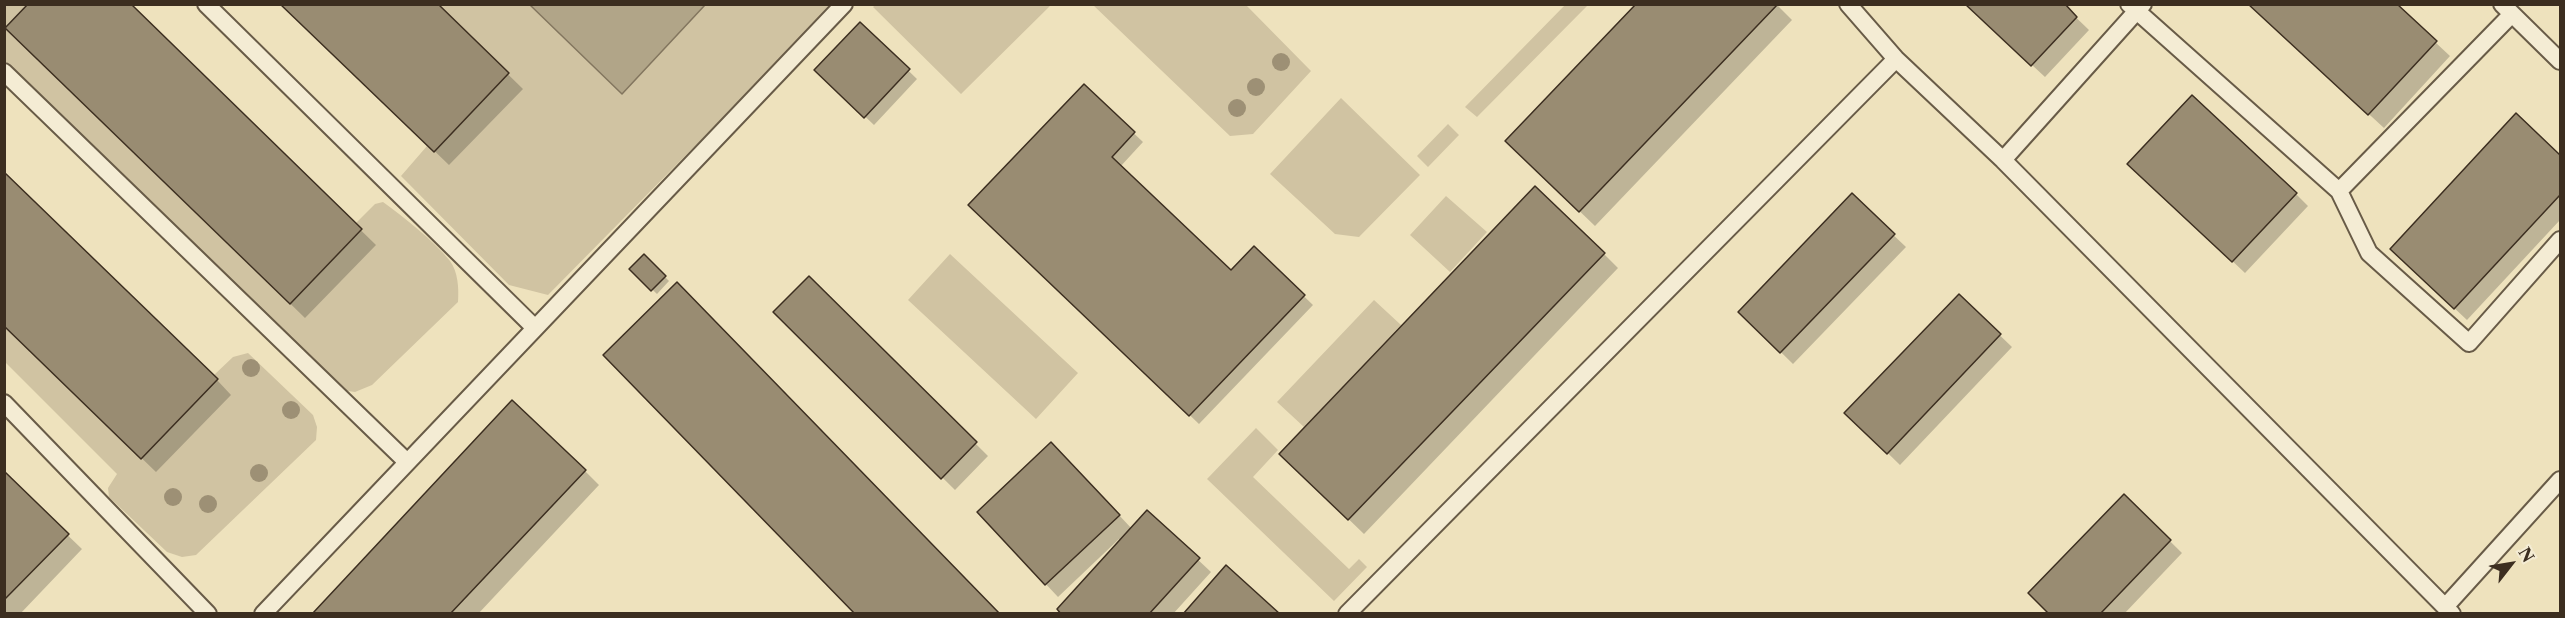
<!DOCTYPE html>
<style>
body{margin:0}
#map{position:relative;width:2565px;height:618px;overflow:hidden;background:#eee2bd;font-family:"Libre Caslon Text",serif}
canvas{display:block}
.frame{position:absolute;inset:0;border:6px solid #3c2e20;pointer-events:none}
.north{position:absolute;left:2481px;top:534px;width:60px;height:60px;-webkit-text-stroke:4px #f4ecd4;paint-order:stroke;rotate:59deg;font-size:16px;font-weight:700;line-height:24px;text-align:center;color:#3c2e20}
.north::after{content:'';display:block;margin:auto;width:21px;height:27px;background:#3c2e20;clip-path:polygon(50% 0,100% 100%,50% 72%,0 100%)}
</style>
<div id="map">
<canvas width="2565" height="618"></canvas>
<div class="frame"></div>
<div class="north">N</div>
</div>
<script>
const g = document.querySelector('canvas').getContext('2d');
g.lineJoin = 'round';
function fillPath(path, color) {
  g.fillStyle = color;
  g.fill(path, 'evenodd');
}
function trace(path, color, width, dash) {
  g.strokeStyle = color;
  g.lineWidth = width;
  g.lineCap = dash ? 'butt' : 'round';
  g.setLineDash(dash || []);
  g.stroke(path);
}
fillPath(new Path2D(`
 M876 4H1051V5L961 94 873 7Z
 M4 5H28L5 28 289 304 362 230 356 223 375 204 383 202C405 218 433 240 450 261 458 272 459 288 458 302L372 385 355 392 341 390 5 61Z
 M438 5H530L622 94 705 5H834L548 295 509 285 401 176 427 146 434 152 509 73Z
 M1093 5H1246L1311 71 1253 134 1230 136Z
 M1565 5H1588L1477 117 1465 107Z
 M1341 98 1420 175 1359 237 1335 234 1270 174Z
 M1448 124 1459 135 1428 167 1417 156Z
 M1446 196 1487 232 1450 272 1410 235Z
 M950 254 1078 373 1036 419 908 300Z
 M1374 300 1401 325 1304 427 1277 402Z
 M4 326 214 375 233 357 248 353 313 415 317 427 316 440 196 555 182 557 167 552 109 497 108 488 117 474 5 362Z
 M1256 428 1278 450 1253 477 1349 569 1359 559 1367 567 1334 601 1207 479Z`), '#d0c3a2');
const water = new Path2D(`
 M530 5H705L622 94Z`);
fillPath(water, '#b1a588');
trace(water, '#82755e', 1.5);
fillPath(new Path2D(`
 M129 4 376 245 305 318 7 28Z
 M282 4H436L523 89 449 165Z
 M1776 4 1792 20 1595 226 1522 156Z
 M1966 4H2062L2089 30 2045 77Z
 M2249 4 2435 42 2450 56 2384 128Z
 M860 24 917 79 874 125 816 70Z
 M1084 86 1143 142 1120 167 1231 272 1254 248 1313 305 1199 424 970 205Z
 M2516 115 2560 157V220L2467 320 2404 261Z
 M2142 176 2296 194 2308 206 2245 273Z
 M1852 196 1906 247 1793 364 1740 312Z
 M1604 254 1618 268 1364 534 1281 454Z
 M644 256 669 281 657 294 631 269Z
 M809 278 988 456 955 490 775 312Z
 M1959 296 2012 347 1900 465 1859 425Z
 M4 325 217 380 231 395 156 472Z
 M1064 456 1132 529 1147 512 1211 572 1173 614H1063L1121 541 1119 539 1058 597 979 513Z
 M585 471 599 485 478 614H314Z
 M4 474 82 549 20 614H4Z
 M2124 496 2182 553 2124 614H2051Z`), '#0003');
const building = new Path2D(`
 M28 4H131L362 229 290 304 5 28Z
 M280 4H438L509 73 434 152Z
 M1636 4H1778L1579 212 1505 141Z
 M1965 4H2065L2077 17 2031 66Z
 M2248 4H2397L2437 41 2368 115Z
 M860 22 910 69 864 118 814 70Z
 M1084 84 1135 132 1112 157 1231 270 1254 246 1305 295 1189 416 968 205Z
 M2192 95 2297 193 2232 262 2127 164Z
 M2516 113 2560 155V195L2454 309 2390 249Z
 M4 172 218 379 141 459 4 326Z
 M1535 186 1605 253 1348 520 1279 454Z
 M1852 193 1895 234 1780 353 1738 312Z
 M644 254 666 276 651 291 629 269Z
 M809 276 977 442 941 479 773 312Z
 M677 282 1000 614H855L603 355Z
 M1959 294 2001 334 1887 454 1844 413Z
 M512 400 586 470 450 614H312Z
 M1051 442 1120 515 1045 585 977 512Z
 M4 471 69 534 4 600Z
 M2124 494 2171 540 2100 614H2049L2028 593Z
 M1147 510 1200 558 1149 614H1061L1057 609Z
 M1226 565 1280 614H1183Z`);
fillPath(building, '#998c72');
trace(building, '#3c2e20', 1.5);
const service = new Path2D(`
 M206 4 535 328
 M1848 4 1896 59 2003 160 2452 614
 M2129 4 2339 191 2369 253 2469 343 2560 240
 M2502 4 2560 61
 M4 72 407 462
 M2003 160 2143 4
 M2339 191 2512 14
 M4 403 208 614
 M2445 607 2560 480
 M263 614 844 4
 M1347 614 1896 59`);
trace(service, '#685b47', 20);
trace(service, '#f4ecd4', 16);
g.fillStyle = '#9d9075';
for (const [x, y] of [
 [1281,62],
 [1256,87],
 [1237,108],
 [251,368],
 [291,410],
 [259,473],
 [173,497],
 [208,504]
]) {
  g.beginPath();
  g.arc(x, y, 9, 0, 2 * Math.PI);
  g.fill();
}
</script>
